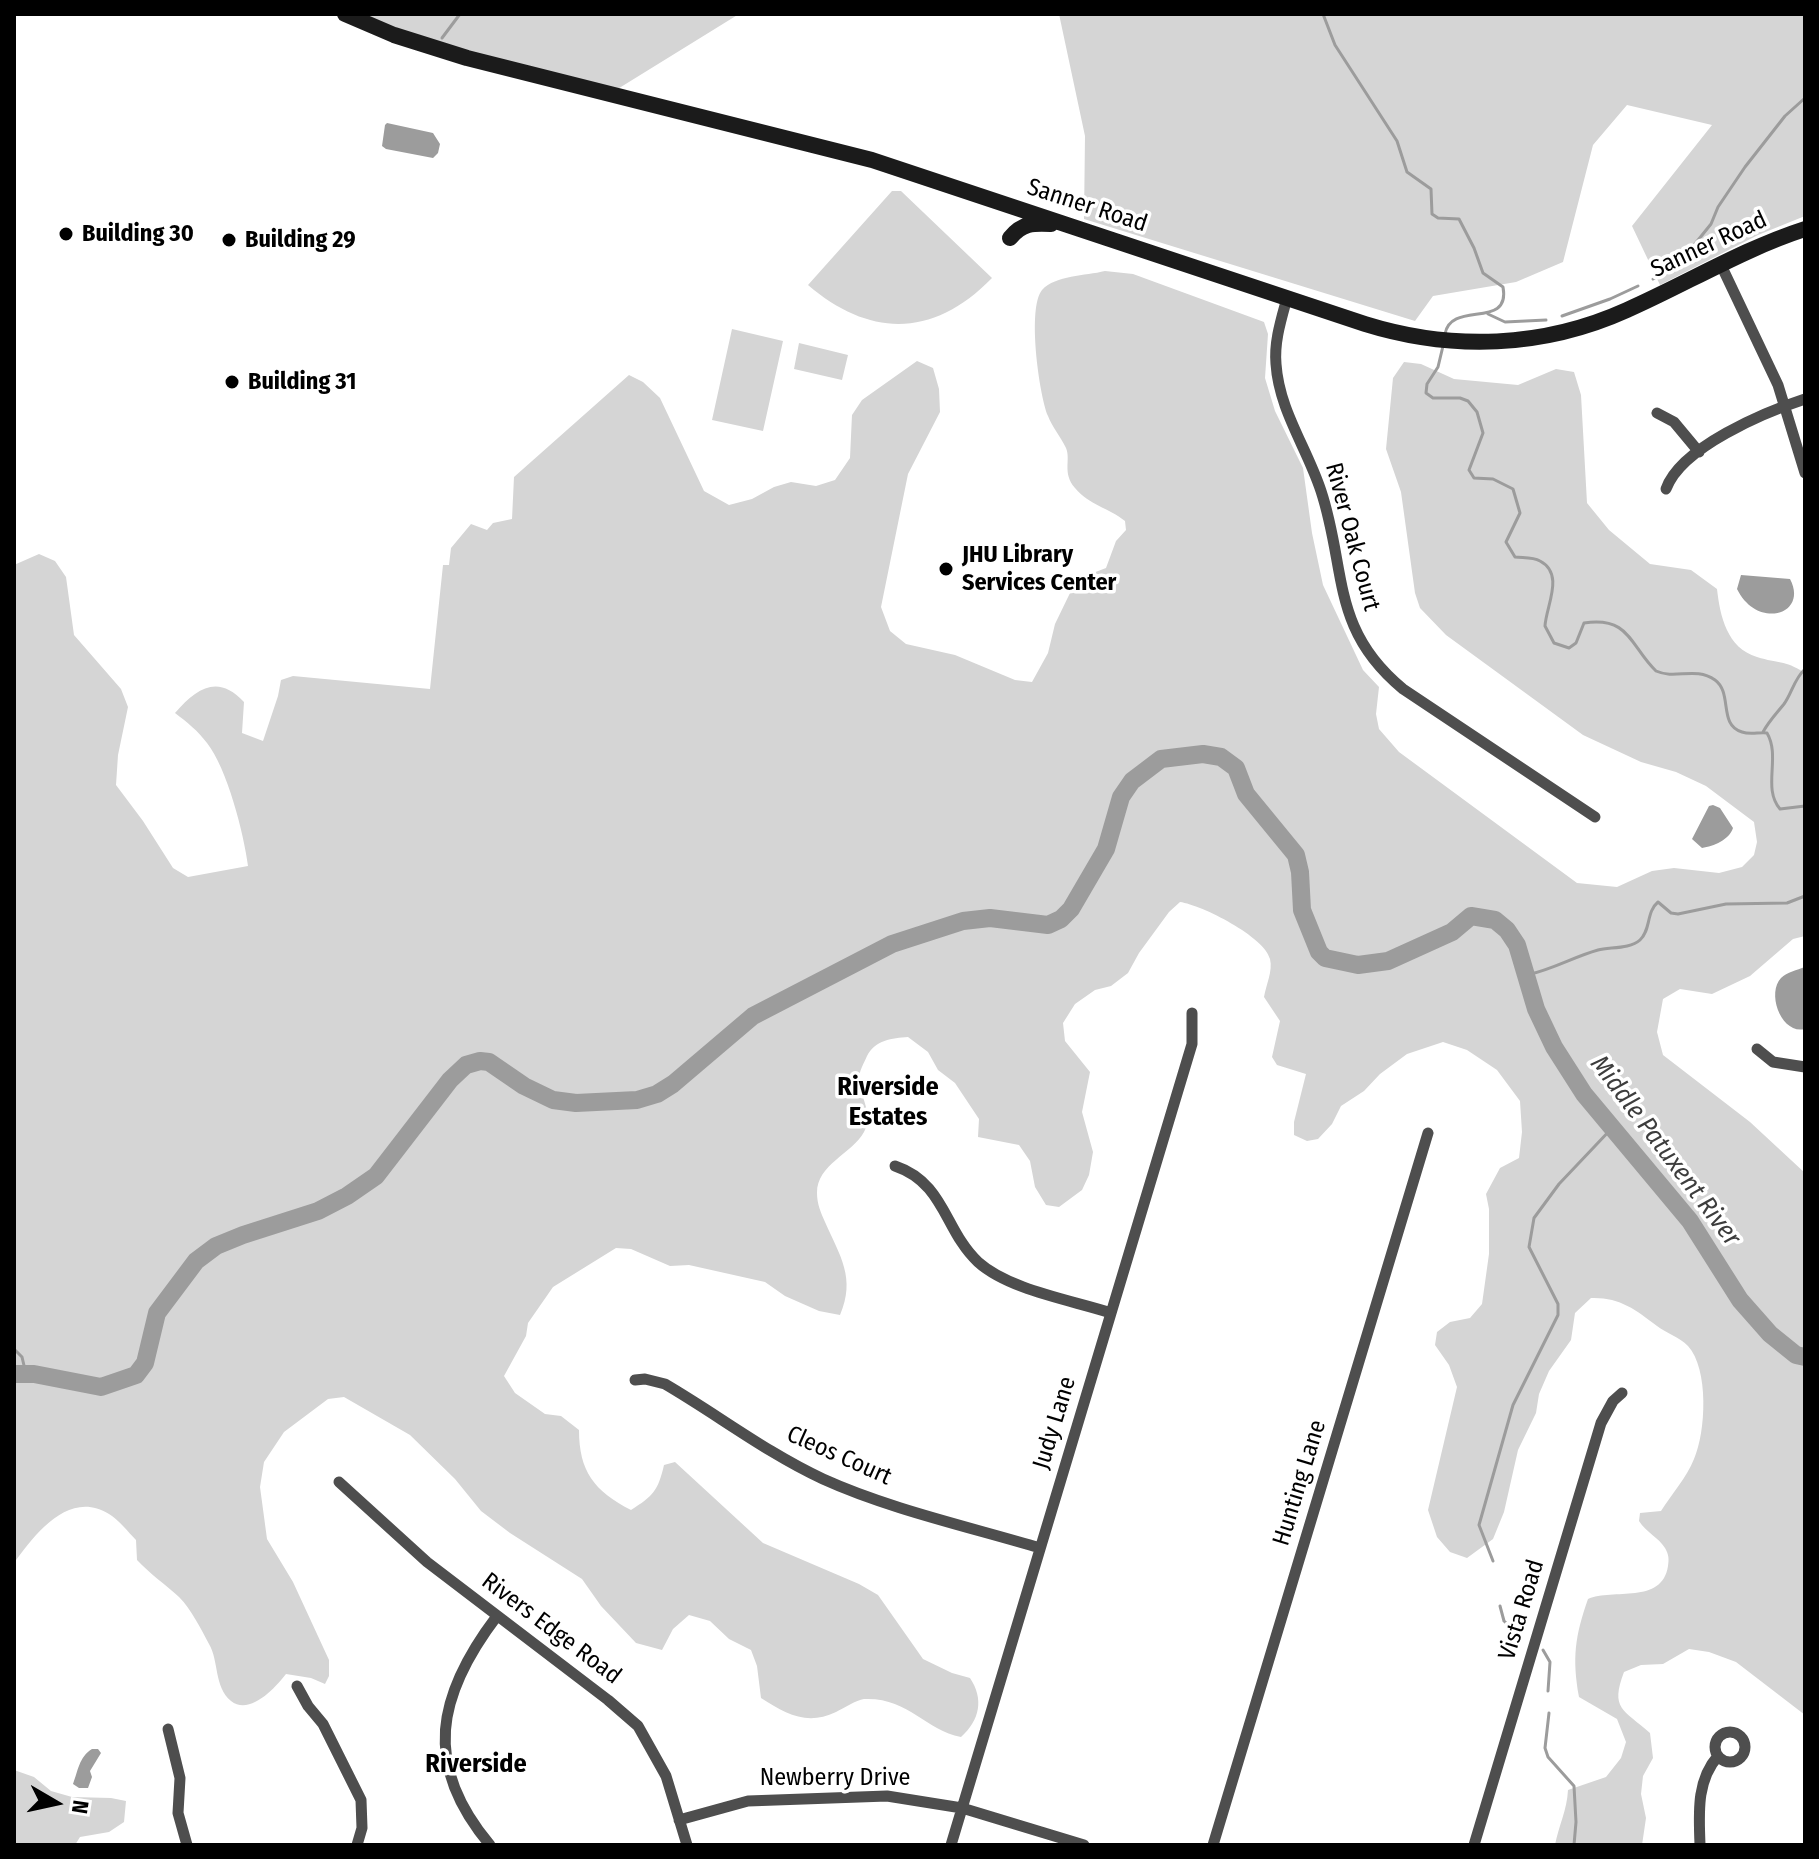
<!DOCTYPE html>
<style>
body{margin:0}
#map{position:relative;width:1819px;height:1859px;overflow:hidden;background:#fff;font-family:"Fira Sans Condensed",sans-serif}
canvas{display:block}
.frame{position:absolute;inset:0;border:16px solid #000;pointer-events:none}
.north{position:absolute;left:16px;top:1763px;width:80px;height:80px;-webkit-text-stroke:6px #fff;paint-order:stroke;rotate:99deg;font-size:22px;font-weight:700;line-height:32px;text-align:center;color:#000}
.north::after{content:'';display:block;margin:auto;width:28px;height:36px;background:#000;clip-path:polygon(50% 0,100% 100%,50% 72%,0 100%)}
</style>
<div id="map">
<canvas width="1819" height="1859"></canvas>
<div class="frame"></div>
<div class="north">N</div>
</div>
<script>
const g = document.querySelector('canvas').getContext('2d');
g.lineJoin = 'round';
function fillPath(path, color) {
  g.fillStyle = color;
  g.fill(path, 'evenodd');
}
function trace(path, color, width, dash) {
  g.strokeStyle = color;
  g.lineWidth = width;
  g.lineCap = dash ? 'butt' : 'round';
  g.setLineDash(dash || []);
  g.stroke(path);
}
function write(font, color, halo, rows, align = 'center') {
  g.font = font + ' "Fira Sans Condensed",sans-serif';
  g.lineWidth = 7;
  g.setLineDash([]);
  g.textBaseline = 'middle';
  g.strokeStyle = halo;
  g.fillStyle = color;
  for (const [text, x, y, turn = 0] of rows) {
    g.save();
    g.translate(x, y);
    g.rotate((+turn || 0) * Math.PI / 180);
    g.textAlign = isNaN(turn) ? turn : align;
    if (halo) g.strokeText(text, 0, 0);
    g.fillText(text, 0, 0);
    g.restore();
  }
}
fillPath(new Path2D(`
 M356 14H739L616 90 462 51Z
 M1059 14H1805V216L1758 235 1660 285 1632 226 1712 125 1627 105 1593 145 1563 262 1516 282 1433 296 1415 321 1084 219 1085 136Z
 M892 191H901L992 278C934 338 870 338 808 285Z
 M1105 271 1133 274 1264 322 1268 334 1265 378 1275 411 1303 468 1312 533 1323 585 1363 670 1379 687 1376 714 1379 729 1399 752 1577 883 1617 887 1652 871 1674 868 1719 873 1742 867 1754 855 1757 842 1754 822 1706 786 1676 772 1641 762 1583 735 1446 635 1420 608 1415 593 1401 492 1386 449 1393 378 1404 362 1421 364 1454 379 1518 385 1556 369 1574 372 1581 395 1587 503 1609 530 1650 564 1691 570 1717 589C1720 616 1727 648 1757 657 1779 664 1783 659 1805 673V936L1793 939 1750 976 1712 994 1680 989 1663 999 1657 1032 1663 1055 1750 1122 1805 1173V1715L1736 1662 1709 1652 1689 1649 1663 1664 1641 1665 1624 1672C1610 1709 1623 1709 1650 1733L1653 1758 1643 1776 1641 1794 1646 1818 1642 1845H1555C1559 1825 1567 1810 1568 1790L1606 1777 1621 1758 1626 1742 1617 1719 1579 1697C1572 1658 1575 1636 1588 1599 1613 1588 1662 1605 1668 1566 1669 1559 1669 1555 1665 1548 1659 1538 1646 1532 1639 1521L1640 1513 1661 1511C1671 1495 1687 1477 1694 1459 1706 1432 1709 1369 1688 1346 1679 1337 1666 1333 1657 1326 1635 1309 1619 1297 1591 1298L1575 1313 1571 1340 1549 1371 1539 1394 1536 1413 1518 1450 1504 1512 1493 1539 1467 1558 1450 1552 1437 1537 1428 1510 1457 1387 1449 1365 1435 1345 1437 1332 1450 1322 1470 1318 1482 1304 1489 1254V1209L1486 1194 1500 1168 1519 1158 1522 1132 1520 1101 1497 1070 1467 1050 1443 1042 1407 1054 1380 1074 1364 1091 1341 1106 1332 1124 1318 1139 1307 1141 1294 1135V1122L1306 1074 1277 1065 1272 1057 1280 1021 1264 997C1266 985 1273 971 1270 959 1265 937 1202 905 1180 902L1169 912 1139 953 1128 973 1111 986 1095 990 1075 1004 1063 1023 1065 1041 1090 1072 1082 1112 1093 1152 1089 1175 1082 1190 1059 1207 1046 1205 1035 1187 1030 1161 1019 1145 978 1137 979 1119 955 1083 938 1070 928 1052 908 1037C892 1038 875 1040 867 1056 864 1063 859 1071 859 1079 860 1097 874 1114 864 1132 852 1154 817 1164 817 1193 817 1204 821 1213 825 1222 840 1256 856 1278 840 1315L819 1311 785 1296 765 1282 689 1265 670 1266 631 1249 616 1248 553 1287 528 1323 526 1336 504 1376 515 1393 545 1414 561 1416 579 1430C579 1471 594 1491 631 1510 653 1496 658 1491 664 1465L675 1462 763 1543 859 1584 878 1595 923 1659 952 1673 970 1678C984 1699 980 1720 961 1737 925 1730 908 1697 864 1699 856 1700 844 1708 836 1712 807 1726 786 1714 761 1698L757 1666 751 1650 729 1639 710 1621 689 1615 673 1629 662 1650 636 1643 601 1606 582 1579 510 1533 481 1511 455 1479 410 1435 344 1397 328 1399 284 1432 264 1462 260 1487 267 1539 293 1582 329 1660V1676L325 1684 311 1678 286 1674C276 1687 250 1716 231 1701 214 1687 219 1661 209 1644 201 1629 191 1609 179 1597 165 1584 150 1574 137 1560L136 1540C128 1532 119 1520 109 1514 69 1489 35 1534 14 1563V565L39 554 55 561 66 577 74 635 121 689 128 707 118 755 116 785 143 821 173 868 188 877 248 866C244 834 227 768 207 743 198 731 187 722 175 713 197 688 218 674 244 702L242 733 263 741 278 696 281 680 293 676 430 689 443 565H449L451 548 471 524 487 530 493 523 512 519 514 477 629 375 643 382 660 398 704 491 729 505 752 499 774 487 791 482 816 486 835 480 850 458 852 415 862 400 917 361 933 368 939 389 940 412 908 474 881 607 890 631 906 644 955 655 1015 680 1032 682 1048 653 1055 624 1070 593 1085 576 1106 568 1116 541 1126 530 1125 521C1109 508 1089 505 1075 488 1062 473 1071 460 1066 448 1061 437 1052 427 1048 416 1039 394 1027 308 1042 290 1056 275 1085 276 1105 271Z
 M732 329 783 341 763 431 712 420Z
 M799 343 848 355 842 380 794 369Z
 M14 1770 34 1777 51 1791 72 1797 111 1798 126 1801 124 1822 109 1832 80 1837 75 1845H14Z`), '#d5d5d5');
fillPath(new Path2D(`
 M387 123 433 133 440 144 438 153 433 158 386 149 382 146 385 125Z
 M1741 575 1790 579C1809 615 1757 630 1737 589Z
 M1713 805 1720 808 1733 828C1729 840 1714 846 1702 848L1692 839 1709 806Z
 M1805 967V1029C1782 1035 1766 994 1781 978 1787 972 1797 970 1805 967Z
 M92 1749H98L101 1753 90 1771 92 1777 88 1788H79L73 1784C78 1771 79 1757 92 1749Z`), '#9c9c9c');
trace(new Path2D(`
 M1323 14 1335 45 1397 141 1407 172 1431 189 1432 214 1438 218 1459 219 1474 248 1483 273 1503 287C1511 330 1451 300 1445 334
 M442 38 460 14
 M1653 279 1669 270 1686 255 1711 224 1718 207 1745 167 1785 116 1805 98
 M1488 314 1505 322 1546 320
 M1562 316 1610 299 1638 286
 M1443 346 1438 367 1427 384 1426 393 1433 398H1460L1468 401 1477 412 1483 433 1469 470 1474 478 1493 479 1513 489 1520 513 1506 542 1515 557C1524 558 1533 557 1540 561 1565 574 1546 606 1545 626L1554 643 1569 648 1576 643 1584 623C1630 616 1630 646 1656 671 1676 680 1695 666 1715 680 1733 693 1718 725 1742 732 1750 735 1759 732 1767 733 1781 757 1762 788 1780 809L1805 806
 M1763 732C1769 721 1776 714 1784 704 1792 693 1794 679 1805 669
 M1527 975C1554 969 1573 957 1598 950 1610 947 1630 949 1640 940 1651 930 1646 912 1658 902L1671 913 1678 914 1726 904 1787 903 1805 896
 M14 1349 22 1357 26 1374
 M1493 1561 1479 1525 1513 1405 1558 1315V1304L1529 1247 1534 1218 1559 1184 1613 1127
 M1500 1606 1504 1621 1522 1638
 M1543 1650 1550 1662 1548 1691
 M1549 1713 1545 1748 1548 1757 1574 1786 1576 1822 1574 1845`), '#9c9c9c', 3);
trace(new Path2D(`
 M14 1374H34L101 1387 136 1375 145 1363 157 1313 196 1261 216 1246 243 1235 318 1211 347 1196 376 1176 450 1080 466 1065 480 1061 489 1062 524 1086 553 1100 576 1103 637 1100 657 1094 673 1084 753 1016 892 944 963 921 990 918 1048 925 1061 919 1071 909 1106 849 1121 797 1132 781 1161 759 1203 754 1221 757 1236 768 1246 794 1296 855 1300 872 1302 910 1319 952 1325 958 1358 965 1388 961 1452 932 1471 916 1495 920 1507 930 1517 945 1536 1009 1554 1047 1584 1094 1690 1221 1740 1300 1770 1334 1796 1355 1805 1357`), '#9c9c9c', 18);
trace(new Path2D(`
 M1721 265 1778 385 1805 473
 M1287 298C1281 320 1274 342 1276 364 1279 410 1307 448 1321 491 1347 570 1330 629 1403 689L1595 817
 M1657 413 1674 422 1699 452
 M1666 489C1681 447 1765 412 1805 399
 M1757 1049 1773 1062 1805 1067
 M895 1166C945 1183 944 1230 978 1262 1009 1290 1071 1300 1111 1313
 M635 1380 645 1379 665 1384C718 1415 767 1453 823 1479 889 1509 970 1527 1040 1548
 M339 1482 427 1562 608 1700 638 1726 666 1776 687 1845
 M297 1686 308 1706 323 1724 361 1800 362 1828 357 1845
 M168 1729 180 1778 178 1813 187 1845
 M1715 1747a15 15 0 1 1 30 0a15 15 0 1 1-30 0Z
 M679 1820 748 1801 887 1796 962 1808 1084 1845
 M490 1845C422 1764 437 1695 497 1616
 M951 1845 1192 1044V1013
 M1213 1845 1428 1133
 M1474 1845 1601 1423 1613 1401 1622 1393
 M1700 1845C1699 1814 1696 1781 1718 1756`), '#4e4e4e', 11);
trace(new Path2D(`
 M345 14 394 35 467 58 872 160 1365 324C1452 351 1543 348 1627 310 1686 284 1743 249 1805 229
 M1010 238C1022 223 1033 223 1051 224`), '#1b1b1b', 16);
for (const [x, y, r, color] of [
 [66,234,8,"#000"],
 [229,240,8,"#000"],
 [232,382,8,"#000"],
 [946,569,8,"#000"]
]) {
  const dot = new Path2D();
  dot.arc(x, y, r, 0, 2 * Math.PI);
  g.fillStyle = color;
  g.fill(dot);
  trace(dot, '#fff', 3);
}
write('24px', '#000', '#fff', [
 ["Sanner Road",1087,206,18],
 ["Sanner Road",1709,245,-25],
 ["River Oak Court",1352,537,75],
 ["Judy Lane",1055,1423,-73],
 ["Cleos Court",839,1456,24],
 ["Hunting Lane",1300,1483,-73],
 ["Vista Road",1522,1610,-73],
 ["Rivers Edge Road",551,1629,37],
 ["Newberry Drive",835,1778]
]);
write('bold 24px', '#000', '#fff', [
 ["Building 30",82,234],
 ["Building 29",245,240],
 ["Building 31",248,382],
 ["JHU Library",962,555],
 ["Services Center",962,583]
], 'left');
write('bold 26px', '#000', '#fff', [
 ["Riverside",888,1088],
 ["Estates",888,1118],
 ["Riverside",476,1765]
]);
write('italic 26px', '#3d3d3d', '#fff', [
 ["Middle Patuxent River",1665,1151,53]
]);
</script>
